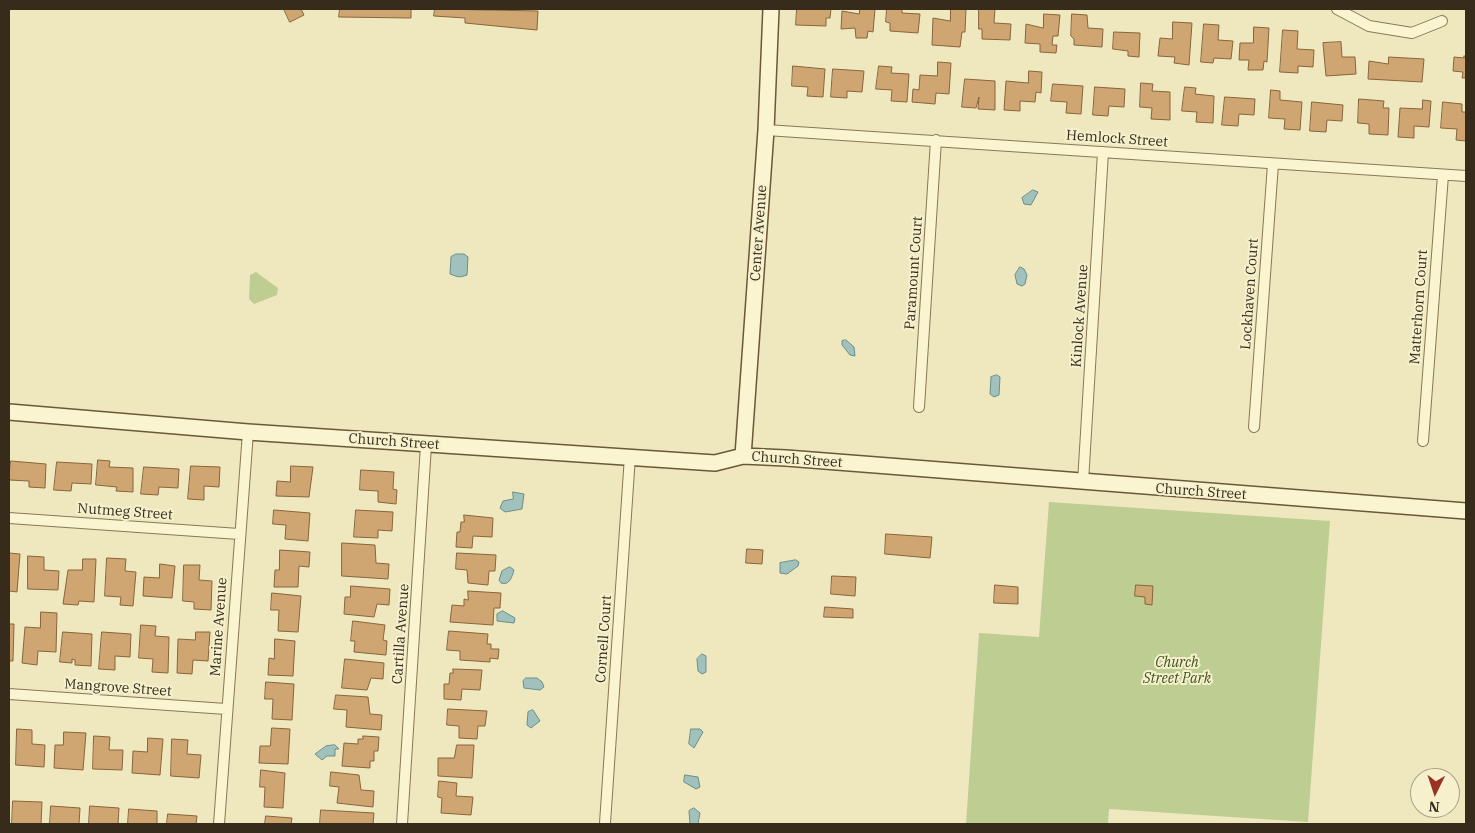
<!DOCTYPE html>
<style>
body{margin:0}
#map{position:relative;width:1475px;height:833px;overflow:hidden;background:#efe8be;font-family:"IBM Plex Serif",serif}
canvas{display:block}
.frame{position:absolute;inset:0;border:10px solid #372c1b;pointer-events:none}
.north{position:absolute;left:1410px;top:768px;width:50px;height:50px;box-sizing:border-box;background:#f6f0cd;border:1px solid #aaa286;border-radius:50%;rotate:184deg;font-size:14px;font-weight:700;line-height:20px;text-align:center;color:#372c1b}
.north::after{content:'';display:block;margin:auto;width:18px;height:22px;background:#993424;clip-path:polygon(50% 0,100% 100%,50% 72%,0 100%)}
</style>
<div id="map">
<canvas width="1475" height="833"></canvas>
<div class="frame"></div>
<div class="north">N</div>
</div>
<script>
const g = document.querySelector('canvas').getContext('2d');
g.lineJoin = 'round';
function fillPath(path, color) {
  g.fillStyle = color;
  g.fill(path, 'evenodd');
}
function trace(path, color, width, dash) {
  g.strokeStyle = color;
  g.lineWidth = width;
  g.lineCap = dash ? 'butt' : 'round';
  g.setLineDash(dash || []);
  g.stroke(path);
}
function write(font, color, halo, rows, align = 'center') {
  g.font = font + ' "IBM Plex Serif",serif';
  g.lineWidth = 4;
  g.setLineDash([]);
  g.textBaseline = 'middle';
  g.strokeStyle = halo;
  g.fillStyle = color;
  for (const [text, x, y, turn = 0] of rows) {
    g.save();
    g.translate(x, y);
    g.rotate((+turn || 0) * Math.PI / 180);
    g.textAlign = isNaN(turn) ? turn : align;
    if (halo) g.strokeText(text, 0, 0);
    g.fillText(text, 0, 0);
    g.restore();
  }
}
fillPath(new Path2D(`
 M256 272 278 288 277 295 254 304 249 299 250 275Z
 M1049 502 1330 521 1308 822 1109 809 1108 824H966L979 633 1039 637Z`), '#becd92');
const water = new Path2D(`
 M1033 190 1038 192 1031 205 1024 204 1022 198Z
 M456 254H464L468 257 467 275C458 278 459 277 450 274L451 257Z
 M1020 267 1024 269 1027 275 1025 284 1022 286 1017 284 1015 275Z
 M846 340 854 347 855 356 850 355 842 345V341Z
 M997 375 1000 377 999 395 994 397 990 394 991 377Z
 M513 492 524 494 522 509 505 512 500 508 503 501 513 499Z
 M796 560 799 562 798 566 787 574 780 573V563Z
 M510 567 514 570C512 576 510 586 501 583L499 580 502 571Z
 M503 611 515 618 514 623 497 621V614Z
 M702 654 706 656V672L702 674 698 671 697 659Z
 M526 678H537L542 682 544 687 540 690 524 688 523 681Z
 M533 710 540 721 531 728 527 725 528 712Z
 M691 729H700L703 732 694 748 689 744Z
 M335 745 339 749H335V756H327L322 760 315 754 326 746Z
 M685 775 698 777 700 787 696 789 684 782Z
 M694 808 700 813 698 824H690L689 811Z`);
fillPath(water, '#a1c1bc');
trace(water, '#698e8a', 1);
const building = new Path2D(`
 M284 9H301L304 15 290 22Z
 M340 9H411V18L339 17Z
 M435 9 538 11 537 30 465 23V18L434 16Z
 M797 9H831L830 18H826V26L796 25Z
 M860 9H875L873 32 868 31 867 38H856L855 28 841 29 842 11 859 14Z
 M887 9H902V13L920 14 918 33 890 31V23L886 22Z
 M951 9H966L965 32H962L960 47 932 45 933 18 950 21Z
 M979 9H995L994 23 1011 24 1010 40 982 39V29H979Z
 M1044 14 1060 15 1058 36H1053L1052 45H1057L1056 53 1040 52V44L1025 43 1026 24 1043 28Z
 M1072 14 1087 15 1088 28 1103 29 1102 47 1074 45V39L1071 36Z
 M1173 22 1192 23 1189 65 1174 63 1175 57 1158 56 1160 38 1172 39Z
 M1204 24 1219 25 1218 40 1233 41 1231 59 1214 58 1213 63 1201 62Z
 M1254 27 1269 28 1267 62 1264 61 1263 70H1248L1249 60H1239L1240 43H1253Z
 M1283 30 1298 31 1297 49 1314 50 1313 67 1298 66V73L1280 72Z
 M1114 32 1140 33 1139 57 1128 56V51L1113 49Z
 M1341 42 1342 57H1355L1356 74 1326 76 1323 43Z
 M1464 56H1466V78H1462L1463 72 1453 71 1454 57 1464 58Z
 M1389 57 1424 59 1422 82 1368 79 1369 61 1388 64Z
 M938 62 951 63 949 94 936 93 935 104 912 102 913 89 919 90 920 75 937 76Z
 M793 66 825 69 823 97 807 96 808 87 792 86Z
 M879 66 892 67 891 73 909 74 907 102 891 101 892 90 876 89Z
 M833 69 864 71 862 92 847 91V98L831 97Z
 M1029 71 1042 72 1041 93 1036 92 1035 102 1020 101V111L1004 110 1006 81 1028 83Z
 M965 79 995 81V110L978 109 979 97 976 108 962 107Z
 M1141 83 1153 84 1152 91 1170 92V120L1151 119 1152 108 1140 107Z
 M1053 84 1083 86 1081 114 1066 113 1067 102 1051 101Z
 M1095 87 1125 89 1124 107 1109 106 1108 116 1093 115Z
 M1185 87 1196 88 1195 94 1214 96 1213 123 1196 122 1197 112 1182 111Z
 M1271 90 1280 91V100L1302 102 1300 130 1284 129 1285 119 1269 118Z
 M1225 97 1255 99 1254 115 1239 114 1238 126 1222 125Z
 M1359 99 1384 101 1383 108H1389L1388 135 1369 134V124L1358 123Z
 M1423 100 1431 101 1429 127 1414 126V138L1398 137 1400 108 1422 109Z
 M1312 102 1343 105 1342 121 1327 120 1326 132 1310 131Z
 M1443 102 1462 104V112H1466V141L1456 140 1457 129 1441 128Z
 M98 460 110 461 109 467 133 468V492L116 491 117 487 96 485Z
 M11 461 46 464 45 488 29 487V481L9 480Z
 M57 462 92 464 91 484 72 483 71 491 54 490Z
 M191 466 220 467 219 487 204 486V500L188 499Z
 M291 466 313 467 309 497 276 496 277 481 290 482Z
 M144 467 179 469 178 488 159 487 158 495 141 494Z
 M361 470 394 472 393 489 397 490 396 504 378 502V491L360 490Z
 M274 510 310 513 308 541 285 539 286 525 273 524Z
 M356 510 393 512 392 531 378 530V538L354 537Z
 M464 515 493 518 492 537 473 536 472 548 456 547 457 532H460L461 522H464Z
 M886 534 932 537 930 558 885 554Z
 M342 543 375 545 376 563 389 564 388 579 342 576Z
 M747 549 763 550 762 564 746 563Z
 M280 550 310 552 309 567 299 566 298 587H274L275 570H279Z
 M9 553 20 554 17 592 9 591Z
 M457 553 496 555 495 571H489L488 585 468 583 467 570 456 569Z
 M28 556 44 557V570L59 571 58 590 28 589Z
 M107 558 126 559 125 571 136 572 133 606 120 605 121 597 105 596Z
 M83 559H96L94 602 79 601 78 605 63 604 68 570H82Z
 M160 564 175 566 172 598 143 596 144 577 159 578Z
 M184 565H200L199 580 212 581 211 610 194 609V602L183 601Z
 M832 576 856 577 855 596 831 594Z
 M995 585 1018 587V604L994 603Z
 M1136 585 1153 586 1152 605 1145 604V597L1135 596Z
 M351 586 390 589 389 605 377 604 374 617 344 614 345 597H350Z
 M468 591 501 593 500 608H494L493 625 450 622 452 605 464 606V599L468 600Z
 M272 593 301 596 298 632 278 631 279 610H271Z
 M825 607 853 609V618L824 617Z
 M41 612 57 613 56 652 38 651 37 665 22 663 25 627 40 628Z
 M353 621 385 625 383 640 387 641 386 655 354 652 355 641H351Z
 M9 624H14L13 661H9Z
 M141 625 156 626 155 636 169 637 168 673 152 672 153 659 139 658Z
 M449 631 488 634 487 644H491V649H499L498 659 490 658V662L460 660V651L447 650Z
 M63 632 92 634 91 666 75 665V660L72 659V663L60 662Z
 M102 632 131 634 130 657 115 656V670L99 669Z
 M196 632H210L208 661 193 660 192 674 177 673 178 639 195 640Z
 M275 639 295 641 293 676 268 675 269 658 274 659Z
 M345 659 384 663 383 679 371 678 367 690 342 688Z
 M453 669 482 670 480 690 462 689 461 700 444 699V684H449L450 673H453Z
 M266 682 294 684 292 720 272 719 273 699H265Z
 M336 695 368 697 370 714 382 715 381 730 346 727 347 710 334 709Z
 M448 709 487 711 485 726H478L477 739 459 738V726L447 725Z
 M272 728 290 729 288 764 259 763 260 746H270Z
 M17 729 32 730V744L45 745 44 767 16 765Z
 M64 732 86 733 83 770 54 768 55 745H63Z
 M94 736 110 737 109 750H123L122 770 93 769Z
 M363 736 379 737 378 751H374V761H370V768L342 766 344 743 358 744V739H363Z
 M148 738 163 739 160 775 132 773 133 751 147 752Z
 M172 739 188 740 187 754 201 755 199 778 171 776Z
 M457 745H474L472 778 438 776V758H454Z
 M261 770 285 773 283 808 264 807 265 787H260Z
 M331 772 359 775 361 790 374 791 373 807 337 803 339 787 330 786Z
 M439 781 457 783 456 796 473 797 471 815 441 813 442 798 438 797Z
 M13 801 42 802 41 824H12Z
 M51 806 80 808 79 824H50Z
 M90 806 119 808 118 824H89Z
 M129 809 157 811V824H128Z
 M321 810 374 813 373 824H320Z
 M168 814 197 816 196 824H167Z
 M266 816 292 818 291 824H265Z`);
fillPath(building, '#cfa672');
trace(building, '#88643b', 1);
const street = new Path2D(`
 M1337 9 1369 26 1412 33 1442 21
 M766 130 1466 176
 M919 407 936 140
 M1254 427 1273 164
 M1423 441 1443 175
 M1083 482 1103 152
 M9 518 239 534
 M9 694 226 709
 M605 823 630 456
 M219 824 248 432
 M402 824 426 445`);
const secondary = new Path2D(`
 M9 412 248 432 715 463 743 456 786 458 1466 511
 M743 456 766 130 771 9`);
trace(street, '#887856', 12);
trace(secondary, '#6a5839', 18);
trace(street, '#faf4d1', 10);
trace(secondary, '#faf4d1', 15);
write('14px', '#372c1b', '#f6f0cd', [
 ["Hemlock Street",1117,139,4],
 ["Center Avenue",759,233,-86],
 ["Paramount Court",914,273,-86],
 ["Lockhaven Court",1250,294,-86],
 ["Matterhorn Court",1419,307,-86],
 ["Kinlock Avenue",1080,316,-86],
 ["Church Street",394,442,4],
 ["Church Street",797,460,4],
 ["Church Street",1201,492,4],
 ["Nutmeg Street",125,512,4],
 ["Marine Avenue",219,627,-86],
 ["Cartilla Avenue",401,634,-86],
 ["Cornell Court",604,639,-86],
 ["Mangrove Street",118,688,4]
]);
write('italic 14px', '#405421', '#f6f0cd', [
 ["Church",1177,663],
 ["Street Park",1177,679]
]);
</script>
